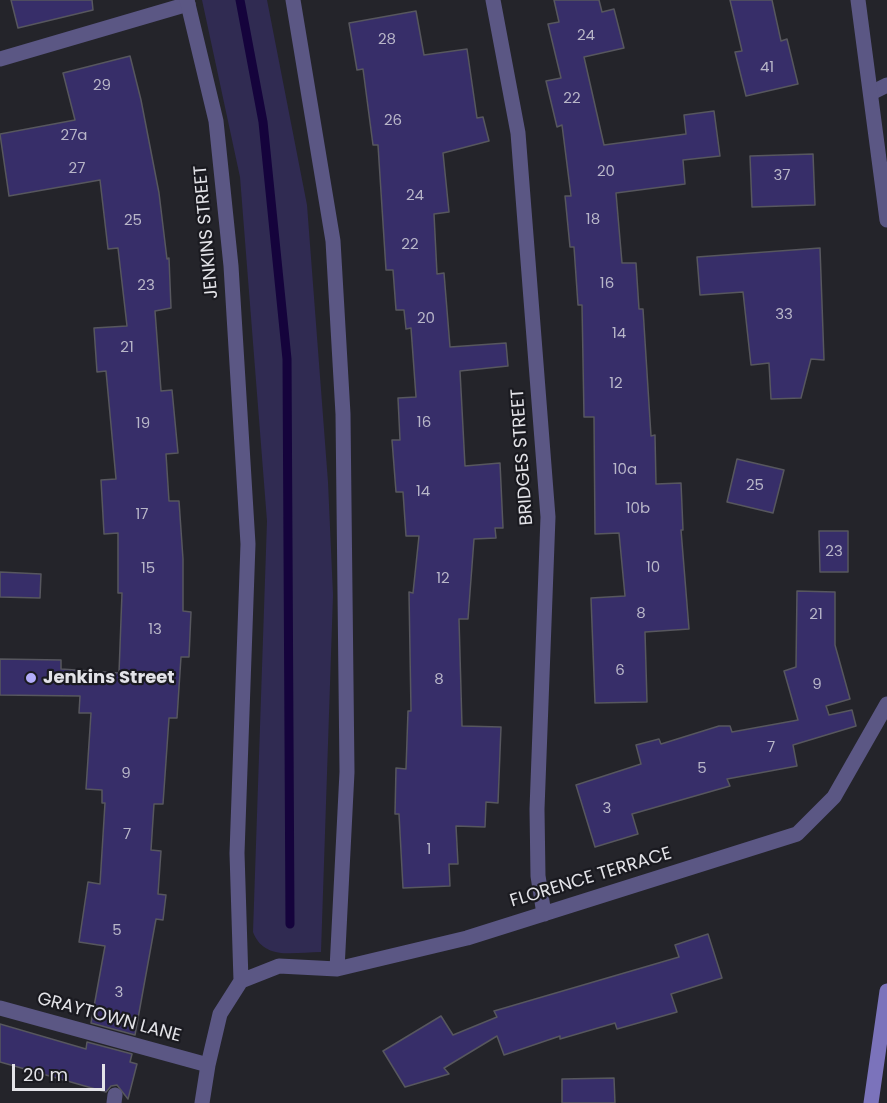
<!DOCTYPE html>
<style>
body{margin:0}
#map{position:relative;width:887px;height:1103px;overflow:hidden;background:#24242a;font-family:Poppins,sans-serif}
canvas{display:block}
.scale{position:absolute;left:12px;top:1064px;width:93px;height:27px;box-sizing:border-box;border:3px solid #e3e3e8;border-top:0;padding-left:8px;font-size:18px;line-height:21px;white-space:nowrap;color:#e3e3e8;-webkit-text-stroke:4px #1a1a20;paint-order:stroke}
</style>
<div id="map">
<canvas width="887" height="1103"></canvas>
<div class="scale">20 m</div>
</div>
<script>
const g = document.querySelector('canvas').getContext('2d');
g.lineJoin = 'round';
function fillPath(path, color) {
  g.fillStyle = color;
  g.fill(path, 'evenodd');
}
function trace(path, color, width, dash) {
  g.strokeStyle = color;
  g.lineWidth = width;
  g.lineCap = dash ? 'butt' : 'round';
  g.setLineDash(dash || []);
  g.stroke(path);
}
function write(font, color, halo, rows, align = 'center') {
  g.font = font + ' Poppins,sans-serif';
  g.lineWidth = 4.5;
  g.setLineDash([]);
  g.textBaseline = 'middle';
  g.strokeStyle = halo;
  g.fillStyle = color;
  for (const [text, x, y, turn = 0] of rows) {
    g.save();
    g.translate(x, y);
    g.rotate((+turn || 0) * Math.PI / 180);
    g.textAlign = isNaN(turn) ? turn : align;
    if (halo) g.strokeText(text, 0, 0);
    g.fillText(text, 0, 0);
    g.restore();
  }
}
fillPath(new Path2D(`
 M202 0H267L307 205 328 482 333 595 321 952C294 952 264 961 253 932L267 521 240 177Z`), '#302b52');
trace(new Path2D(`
 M240 0 263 122 287 359 290 924`), '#15033c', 9);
const building = new Path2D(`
 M11 0H92L93 10 18 28Z
 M554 0H599L602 12 614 9 624 48 584 57 604 145 686 134 684 115 714 111 720 156 683 160 685 184 616 193 622 263H636L639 309H643L651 436 655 435 656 484 681 483 683 530H681L689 629 645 632 647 702 595 703 591 598 625 596 619 533 595 534 594 417H584L582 305H578L574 247H570L565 196H571L562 125 557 127 546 81 561 78 548 24 559 22Z
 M730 0H772L781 41 787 39 798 84 746 96 735 52 742 51Z
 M416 11 424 55 467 49 477 118 483 117 489 141 443 153 449 212 434 214 437 274 444 273 450 347 506 343 508 366 460 371 465 466 500 463 503 528H495L496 538 474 539 468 619H459L462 726 501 727 498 803 486 802 485 827 456 826 458 864H449L450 886 403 888 399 814H395L396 768 406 769 408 711H411L409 592 413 593 419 536H406L403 492H396L392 440H400L398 398 416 397 411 328 406 329 404 310H396L393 270H386L378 145H373L363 69 357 70 349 23Z
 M130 56 141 100 159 193 167 259 169 258 171 308 155 311 161 391 172 390 178 453 166 454 169 501H179L183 559V611L191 612 189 657H181L177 718H169L163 804H154L151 850 161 851 158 894 166 895 163 920 156 919 135 1035 91 1023 105 946 79 942 88 882 100 884 105 803H102V790L86 789 91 713H79L80 696 0 695V659L61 660V669L119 673 122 593H118V533L104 534 101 480 116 479 106 371 97 372 94 328 127 326 118 248 108 249 100 180 9 196 0 134 75 120 63 73Z
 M813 154 815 205 752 207 750 156Z
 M820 248 824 360 811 359 801 398 771 399 769 363 751 365 743 292 700 295 697 257Z
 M737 459 784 470 773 513 727 502Z
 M819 531H848V572H820Z
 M0 572 41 574 40 598 0 597Z
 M797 591 835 592V645L850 699 826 706 829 715 852 710 856 726 793 745 797 766 727 779 730 786 632 814 638 834 595 847 576 785 641 764 636 745 659 739 661 744 719 726H730L732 732 798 720 784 671 796 667Z
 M708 934 722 978 671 994 677 1012 617 1029 615 1023 560 1039V1036L504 1055 497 1036 444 1068 449 1074 405 1087 383 1051 441 1016 453 1035 497 1017 494 1011 679 957 675 945Z
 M0 1024 86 1049 87 1042 132 1054 130 1062 137 1064 128 1099 117 1085 111 1086 106 1092 0 1062Z
 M614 1078 615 1103H562V1079Z`);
fillPath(building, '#372e69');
trace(building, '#57575e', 1.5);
trace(new Path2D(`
 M0 59 188 4
 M871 93 887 85
 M114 1103 115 1095`), '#5b5784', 15);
trace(new Path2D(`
 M187 0 216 121 231 266 248 544 237 853 241 981 220 1014 208 1065 202 1103
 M293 0 333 241 343 414 347 772 337 969
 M493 0 518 133 548 517 537 809 538 876 544 914
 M858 0 887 220
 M241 981 279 966 337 969 467 938 797 834 834 797 887 704
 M0 1008 208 1065`), '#5b5784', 15);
trace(new Path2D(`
 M871 1103 887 991`), '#7b73bb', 15);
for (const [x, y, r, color] of [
 [31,678,6,"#b3adf9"]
]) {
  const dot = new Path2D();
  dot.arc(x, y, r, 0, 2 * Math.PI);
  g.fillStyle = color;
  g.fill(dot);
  trace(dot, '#1a1a20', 2);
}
write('15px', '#b8b6c8', null, [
 ["24",586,36],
 ["28",387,40],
 ["41",767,68],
 ["29",102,86],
 ["22",572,99],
 ["26",393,121],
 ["27a",74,136],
 ["27",77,169],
 ["20",606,172],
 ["37",782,176],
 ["24",415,196],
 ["18",593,220],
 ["25",133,221],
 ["22",410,245],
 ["16",607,284],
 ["23",146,286],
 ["33",784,315],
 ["20",426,319],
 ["14",619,334],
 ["21",127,348],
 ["12",616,384],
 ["16",424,423],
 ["19",143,424],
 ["10a",625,470],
 ["25",755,486],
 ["14",423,492],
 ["10b",638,509],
 ["17",142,515],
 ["23",834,552],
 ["10",653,568],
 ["15",148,569],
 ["12",443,579],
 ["8",641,614],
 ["21",816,615],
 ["13",155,630],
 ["6",620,671],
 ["8",439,680],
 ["9",817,685],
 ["7",771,748],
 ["5",702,769],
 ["9",126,774],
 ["3",607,809],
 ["7",127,835],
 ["1",429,850],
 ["5",117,931],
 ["3",119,993]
]);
write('18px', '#e3e3e8', '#1a1a20', [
 ["JENKINS STREET",207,232,-95],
 ["BRIDGES STREET",523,457,-94],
 ["FLORENCE TERRACE",591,878,-17],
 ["GRAYTOWN LANE",109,1018,15]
]);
write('bold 18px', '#e3e3e8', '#1a1a20', [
 ["Jenkins Street",43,678]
], 'left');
</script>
